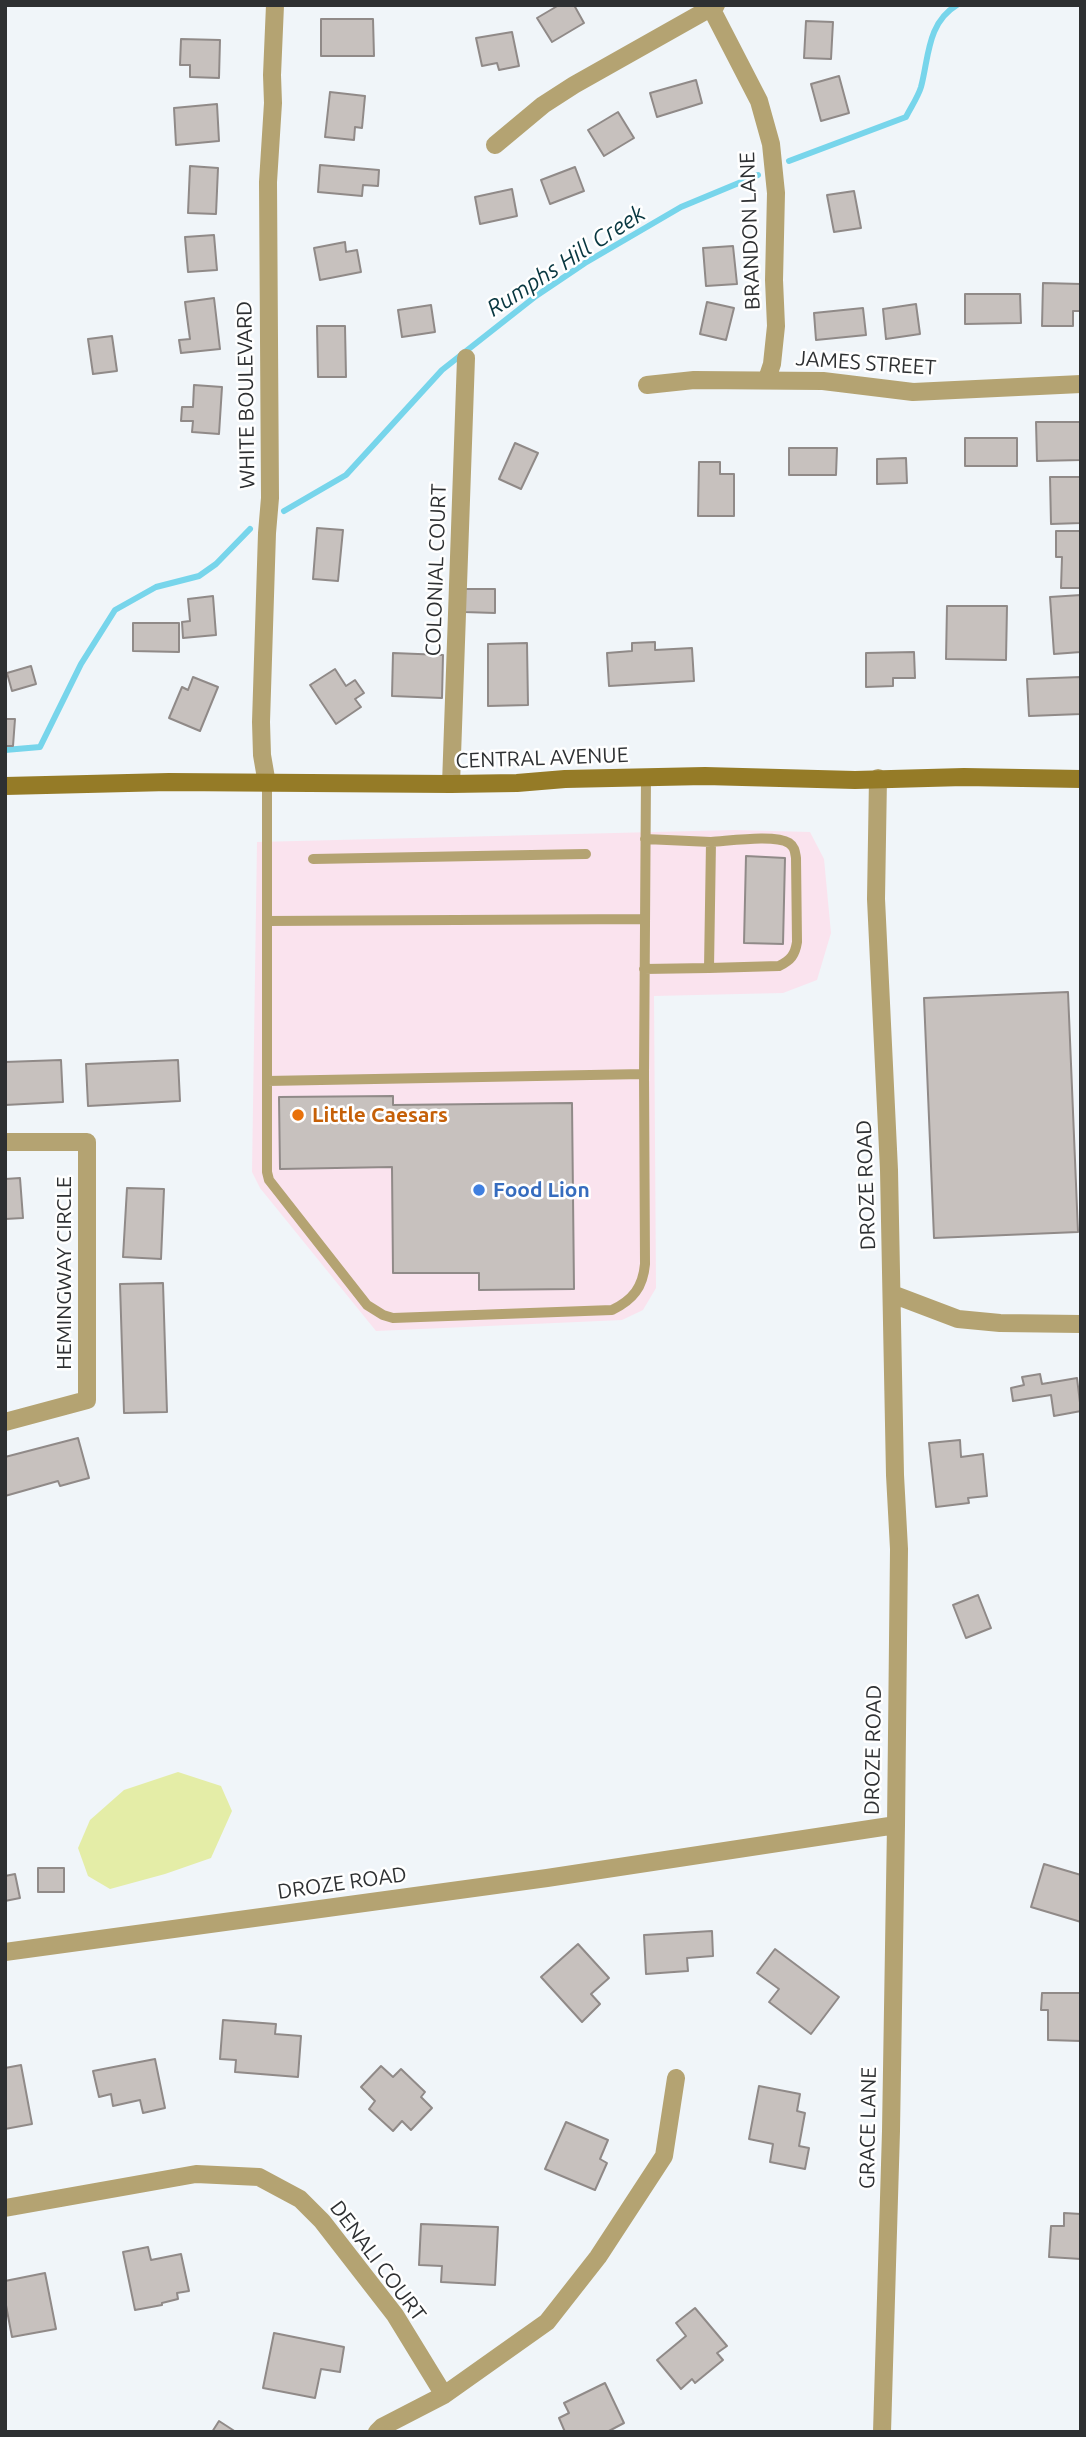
<!DOCTYPE html>
<style>
body{margin:0}
#map{position:relative;width:1086px;height:2437px;overflow:hidden;background:#f0f5f9;font-family:Ubuntu,sans-serif}
canvas{display:block}
.frame{position:absolute;inset:0;border:7px solid #2e3032;pointer-events:none}
</style>
<div id="map">
<canvas width="1086" height="2437"></canvas>
<div class="frame"></div>
</div>
<script>
const g = document.querySelector('canvas').getContext('2d');
g.lineJoin = 'round';
function fillPath(path, color) {
  g.fillStyle = color;
  g.fill(path, 'evenodd');
}
function trace(path, color, width, dash) {
  g.strokeStyle = color;
  g.lineWidth = width;
  g.lineCap = dash ? 'butt' : 'round';
  g.setLineDash(dash || []);
  g.stroke(path);
}
function write(font, color, halo, rows, align = 'center') {
  g.font = font + ' Ubuntu,sans-serif';
  g.lineWidth = 5;
  g.setLineDash([]);
  g.textBaseline = 'middle';
  g.strokeStyle = halo;
  g.fillStyle = color;
  for (const [text, x, y, turn = 0] of rows) {
    g.save();
    g.translate(x, y);
    g.rotate((+turn || 0) * Math.PI / 180);
    g.textAlign = isNaN(turn) ? turn : align;
    if (halo) g.strokeText(text, 0, 0);
    g.fillText(text, 0, 0);
    g.restore();
  }
}
fillPath(new Path2D(`
 M734 830 810 832 824 859 831 933 817 980 783 993 654 996 656 1288 643 1310 622 1320 376 1331 260 1188 252 1172 257 842Z`), '#fae3ee');
fillPath(new Path2D(`
 M178 1772 221 1786 232 1811 211 1858 165 1874 110 1889 88 1876 78 1848 90 1820 124 1790Z`), '#e4eda7');
trace(new Path2D(`
 M789 161 906 117C911 107 918 97 921 87 929 57 927 23 957 5
 M284 511 346 475 442 370 536 296 585 263 681 207 758 175
 M5 750 40 747 81 664 115 610 156 587 199 576 216 564 250 529`), '#77d5eb', 6);
const building = new Path2D(`
 M559 5H574L584 23 552 42 537 18Z
 M321 19H373L374 56H321Z
 M806 21 833 22 831 59 804 58Z
 M512 32 519 66 499 70 497 63 482 66 476 38Z
 M181 39 220 40 219 78 190 77V65H180Z
 M839 76 849 113 821 121 811 84Z
 M696 80 702 103 657 117 650 93Z
 M330 92 365 96 362 128 355 127 354 140 325 137Z
 M217 104 219 141 176 145 174 108Z
 M618 112 634 138 604 156 588 130Z
 M320 165 379 170 378 186 363 185 362 196 318 192Z
 M190 166 218 168 216 214 188 213Z
 M575 167 584 191 550 204 541 180Z
 M512 189 517 216 480 224 475 197Z
 M854 191 861 228 834 232 827 195Z
 M214 235 217 270 188 272 185 237Z
 M345 242 346 252 357 250 361 272 320 280 314 248Z
 M733 246 737 284 706 286 703 248Z
 M1043 283 1081 284V311H1073V326H1042Z
 M965 294H1020L1021 323 965 324Z
 M214 298 220 349 181 353 179 340 190 339 185 302Z
 M707 302 734 308 726 340 700 334Z
 M916 304 920 334 886 339 883 309Z
 M431 305 435 332 402 337 398 310Z
 M863 308 866 335 816 340 814 313Z
 M317 326H345L346 377H318Z
 M112 336 117 371 93 374 88 339Z
 M194 385 222 387 219 434 192 432 193 421H181L182 407H193Z
 M1036 422H1081V460L1037 461Z
 M965 438H1017V466H965Z
 M515 443 538 453 521 489 499 479Z
 M789 448H837L836 475H789Z
 M906 458 907 483 877 484V459Z
 M699 462H720V474H734V516H698Z
 M1050 477H1081V523L1051 524Z
 M317 528 343 530 338 581 313 579Z
 M1056 531H1081V588H1061L1062 557H1056Z
 M464 589H495V613L464 612Z
 M1081 595V652L1054 654 1050 597Z
 M213 596 216 635 183 638 182 622 190 621 188 599Z
 M947 606H1007L1006 660 946 659Z
 M133 623H179V652L133 651Z
 M655 642V650L692 648 694 681 609 686 607 653 632 651V643Z
 M527 643 528 705 488 706V644Z
 M914 652 915 678H893V686L866 687V653Z
 M393 653 443 655 442 698 392 696Z
 M31 666 36 684 12 691 7 673Z
 M335 669 346 686 355 680 364 693 355 699 361 707 336 724 310 685Z
 M193 677 218 687 200 731 169 718 182 687 188 690Z
 M1081 677V714L1029 716 1027 679Z
 M5 719H15L13 746H5Z
 M746 856 785 858 783 944 744 943Z
 M1068 992 1078 1232 934 1238 924 998Z
 M61 1060 63 1102 5 1105V1062Z
 M178 1060 180 1101 88 1106 86 1064Z
 M393 1096V1105L572 1103 574 1289 479 1290V1273H393L392 1167 280 1169 279 1097Z
 M20 1178 23 1218 5 1219V1179Z
 M127 1188 164 1189 161 1259 123 1257Z
 M163 1283 167 1412 124 1413 120 1284Z
 M1040 1374 1042 1384 1077 1378 1081 1411 1054 1416 1051 1395 1013 1401 1011 1388 1024 1385 1022 1377Z
 M78 1438 89 1478 60 1486 58 1481 5 1496V1457Z
 M960 1440 961 1457 983 1454 987 1496 968 1498 969 1503 936 1507 929 1443Z
 M978 1595 991 1628 966 1638 953 1605Z
 M1044 1864 1081 1875V1922L1031 1907Z
 M38 1868H64V1892H38Z
 M15 1874 20 1898 5 1901V1876Z
 M712 1931 713 1956 687 1958 688 1971 646 1974 644 1935Z
 M578 1944 609 1978 591 1994 600 2004 582 2022 541 1977Z
 M775 1949 839 1997 811 2034 769 2002 779 1989 757 1973Z
 M1042 1993H1081V2041L1048 2040V2010H1041Z
 M223 2020 276 2024 275 2034 301 2036 298 2077 235 2072 236 2060 220 2059Z
 M155 2059 165 2108 143 2113 140 2100 113 2106 111 2094 99 2097 93 2071Z
 M21 2065 32 2124 5 2129V2068Z
 M381 2066 393 2077 401 2069 425 2092 421 2097 432 2108 411 2130 402 2121 393 2131 369 2109 375 2101 361 2087Z
 M759 2086 800 2094 797 2111 805 2113 799 2146 809 2148 805 2169 770 2162 773 2144 749 2139Z
 M566 2122 608 2140 600 2159 607 2163 595 2190 545 2169Z
 M1064 2213 1081 2214V2259L1049 2257 1051 2226H1064Z
 M421 2224 498 2227 495 2285 441 2282 442 2266 419 2265Z
 M148 2247 151 2260 181 2254 189 2291 177 2293 178 2299 162 2303V2305L135 2310 123 2252Z
 M45 2273 56 2329 12 2337 5 2300V2281Z
 M695 2308 727 2346 717 2353 723 2360 695 2383 692 2379 681 2389 657 2360 686 2336 676 2323Z
 M274 2333 344 2347 340 2372 321 2369 315 2398 263 2388Z
 M605 2383 624 2423 607 2432H565L559 2418 569 2413 564 2403Z
 M219 2421 236 2432H212Z`);
fillPath(building, '#c7c1be');
trace(building, '#908a88', 2);
trace(new Path2D(`
 M267 784V1081L644 1074 646 777
 M313 859 586 854
 M267 921 645 919
 M709 968 779 966C791 960 795 955 797 942L796 858C795 852 795 847 789 843 775 834 729 841 711 842
 M644 969 709 968 711 842 645 839
 M267 1081V1172L269 1180 367 1305 383 1315 393 1318 612 1310C633 1300 643 1287 645 1264L644 1074`), '#b4a372', 10);
trace(new Path2D(`
 M711 8 759 101 771 144 776 193 774 280 776 326 772 364 767 379
 M495 145 543 105 574 85 716 5
 M647 385 694 380 823 381 913 392 1081 384
 M267 784 262 755 261 722 267 533 270 498 268 182 273 103 272 75 275 5
 M451 784 466 358
 M5 1142H87V1400L5 1422
 M892 1294 958 1319 1000 1323 1081 1324
 M5 1952 547 1878 896 1825 899 1549 895 1475 889 1170 876 899 878 778
 M5 2208 196 2174 259 2177 300 2199 322 2221 395 2315 444 2395
 M377 2432 382 2427 444 2395 547 2322 598 2257 664 2156 676 2078
 M882 2432 891 2131 896 1825`), '#b4a372', 18);
trace(new Path2D(`
 M5 786 169 782 451 784 517 783 565 779 705 776 855 780 964 777 1081 779`), '#957b27', 18);
for (const [x, y, r, color] of [
 [298,1115,7,"#e8710a"],
 [479,1190,7,"#3f7fe0"]
]) {
  const dot = new Path2D();
  dot.arc(x, y, r, 0, 2 * Math.PI);
  g.fillStyle = color;
  g.fill(dot);
  trace(dot, '#fff', 2.5);
}
write('21px', '#2e3032', '#fff', [
 ["BRANDON LANE",750,231,-92],
 ["JAMES STREET",866,363,4],
 ["WHITE BOULEVARD",246,395,-91],
 ["COLONIAL COURT",436,570,-88],
 ["CENTRAL AVENUE",542,758,-2],
 ["DROZE ROAD",866,1185,-92],
 ["HEMINGWAY CIRCLE",64,1273,-90],
 ["DROZE ROAD",873,1750,-89],
 ["DROZE ROAD",342,1883,-8],
 ["GRACE LANE",868,2128,-89],
 ["DENALI COURT",378,2261,53]
]);
write('bold 21px', '#c56008', '#fff', [
 ["Little Caesars",312,1115]
], 'left');
write('bold 21px', '#366cbe', '#fff', [
 ["Food Lion",493,1190]
], 'left');
write('italic 23px', '#083740', '#fff', [
 ["Rumphs Hill Creek",566,261,-33]
]);
</script>
